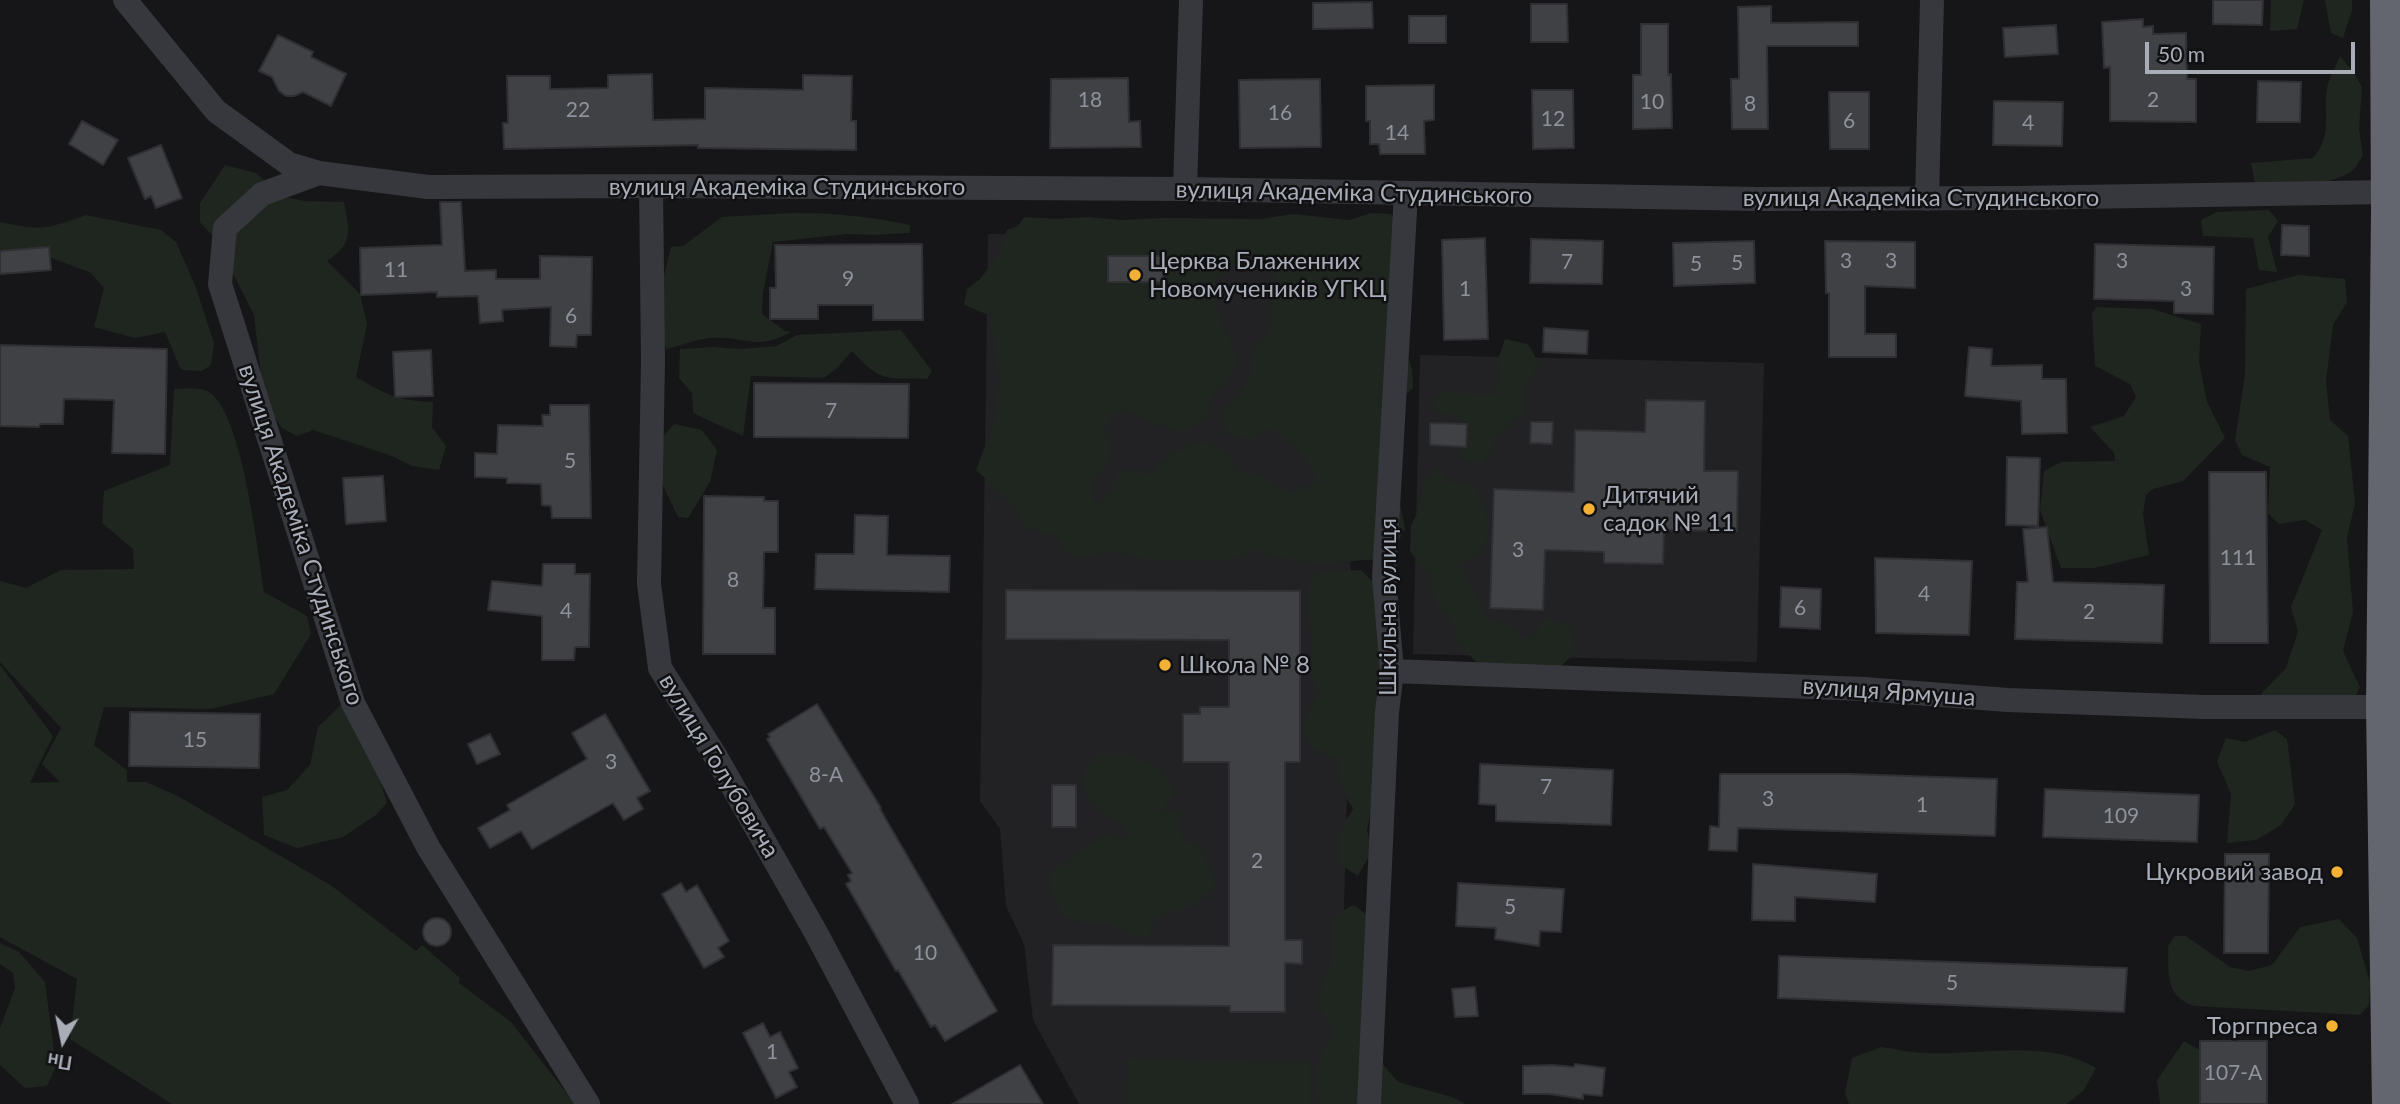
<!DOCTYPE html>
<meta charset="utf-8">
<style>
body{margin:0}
#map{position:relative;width:2400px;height:1104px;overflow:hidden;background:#161618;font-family:Lato,sans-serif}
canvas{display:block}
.north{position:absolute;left:28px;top:1006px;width:70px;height:70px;-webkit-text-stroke:5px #111113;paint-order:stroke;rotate:189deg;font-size:19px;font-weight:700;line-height:28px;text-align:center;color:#a8adb8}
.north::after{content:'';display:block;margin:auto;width:24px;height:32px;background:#a8adb8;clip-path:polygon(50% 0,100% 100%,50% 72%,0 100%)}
.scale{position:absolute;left:2145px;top:42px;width:210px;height:32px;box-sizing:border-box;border:4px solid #a8adb8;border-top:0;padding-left:9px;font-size:21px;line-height:24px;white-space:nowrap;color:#a8adb8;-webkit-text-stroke:5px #111113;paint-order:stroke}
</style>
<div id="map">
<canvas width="2400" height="1104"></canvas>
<div class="north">Пн</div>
<div class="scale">50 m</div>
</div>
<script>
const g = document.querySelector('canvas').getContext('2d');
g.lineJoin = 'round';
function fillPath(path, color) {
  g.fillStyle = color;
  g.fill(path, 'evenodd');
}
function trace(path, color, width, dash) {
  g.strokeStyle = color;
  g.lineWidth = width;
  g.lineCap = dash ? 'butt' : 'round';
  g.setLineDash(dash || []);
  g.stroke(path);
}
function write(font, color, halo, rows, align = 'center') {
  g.font = font + ' Lato,sans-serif';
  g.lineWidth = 5;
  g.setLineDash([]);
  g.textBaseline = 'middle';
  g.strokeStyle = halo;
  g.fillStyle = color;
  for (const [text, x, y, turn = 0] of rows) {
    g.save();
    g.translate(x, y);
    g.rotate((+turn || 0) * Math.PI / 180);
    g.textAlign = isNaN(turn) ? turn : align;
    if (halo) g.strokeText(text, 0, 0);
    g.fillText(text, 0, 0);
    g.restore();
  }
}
fillPath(new Path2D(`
 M1349 232 1351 633 1339 1104H1079L1033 1020 1024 944 1006 906 1000 829 980 801 988 234Z
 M1420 355 1764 363 1757 662 1413 654Z`), '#222225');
fillPath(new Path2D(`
 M2271 0H2304L2297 29 2270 31Z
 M2325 0H2352V10L2343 38 2331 33Z
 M2340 56 2354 73 2362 87 2359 129 2363 156C2359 161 2355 170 2349 173 2321 188 2286 186 2255 183L2251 163 2313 158C2333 136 2323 115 2327 88 2329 78 2336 66 2340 56Z
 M225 165 256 173 282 196 304 201 344 202C349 231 355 242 327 261L360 294 367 324 356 377C385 394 399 401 433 402L432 427 446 446 439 470 412 466 392 456 313 430 297 436 282 428 264 401 254 315 216 240 200 222V203Z
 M2269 210 2278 221 2268 237 2277 272 2259 270 2253 238 2203 236 2201 220 2217 212Z
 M792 213C835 213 868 216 910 225V233L874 235 847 234 773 242 763 292 762 314 785 331 791 332C756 352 744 335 710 338 696 339 680 346 667 349L658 336 663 279 671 247 683 246 722 217Z
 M1371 213 1391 214 1400 227 1403 345 1412 369 1413 388 1402 398 1400 503 1405 529 1398 542 1376 560C1363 559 1351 562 1338 563 1309 565 1282 560 1256 549L1241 557 1216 561 1147 559 1113 552 1083 557 1069 554 1057 536 1027 529 1014 506 976 470 994 422 999 382 991 316 964 305 967 289 980 279 997 257 1007 230 1018 226 1024 217 1056 219 1088 217 1121 220 1162 218 1261 219 1293 214 1349 220ZM1251 263 1270 266 1276 277C1271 296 1272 315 1268 335L1255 345 1250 361V380L1223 412 1228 434 1253 440 1269 428C1293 441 1307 456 1316 482L1291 493 1257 474 1235 471 1228 451 1200 441 1173 453 1155 467 1154 477 1139 470 1119 471 1110 492 1096 504 1090 485C1106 465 1117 456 1104 430L1111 417 1123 409 1153 423 1184 432 1205 418 1212 396 1227 382 1237 362C1232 338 1208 307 1215 282 1216 277 1222 272 1225 268Z
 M86 215 161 230 176 242 195 285 214 343 211 365 202 371 181 370 165 332 135 338 94 327 104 288 91 273 28 249 0 251V222C42 231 47 229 86 215Z
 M2299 275 2345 279 2347 302 2333 325 2326 381 2330 420 2348 436 2355 503 2347 538 2353 612 2343 651 2360 687 2352 704 2281 707 2261 694 2286 668 2298 632 2291 607 2322 530 2305 520 2279 524 2268 513 2270 467 2242 455 2235 440 2245 375 2246 289Z
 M2096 307 2152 309 2201 324 2199 362 2207 402 2225 438 2183 481 2153 489 2146 495 2143 514 2149 555 2095 568H2061L2040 510 2044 471 2061 462 2115 461 2114 453 2090 427 2124 416 2136 397 2130 384 2095 366 2092 314Z
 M901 330 932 371 927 379C886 378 881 383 852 351L836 369 824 378 751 376 743 436 693 413 692 393 679 378 680 349 713 347 739 349 777 346 797 335Z
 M1505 339 1528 344 1539 363 1533 375 1523 386V414L1498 435 1493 447 1482 464 1461 459 1456 438 1463 428 1459 417 1435 413 1433 400 1443 391 1480 395 1495 394 1500 379 1498 359Z
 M174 389C183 389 199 387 207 391 242 407 258 554 264 592L307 616 311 634 274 694 211 709 104 707 94 745 127 770V782H146L176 795 332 886 416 951 422 945 460 978 459 983 511 1022 575 1104H172L70 1039 77 979 0 937V665L53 736 30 783 60 782 42 764 61 728 0 662V581L26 588 61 570 134 569 133 549 102 523 104 491 170 465Z
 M674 424 702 430 717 450 710 482 688 518 678 517 654 467V447Z
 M1439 467 1444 477 1455 484 1472 483C1485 503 1499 540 1474 558 1470 561 1463 562 1459 564L1487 619 1510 625 1521 636 1531 637 1546 618C1574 625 1570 625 1576 652L1560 667 1477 663 1457 641 1451 619 1436 605 1430 574 1422 567 1410 551 1411 525 1418 512 1422 484Z
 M1361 570 1399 607 1372 806 1367 830 1372 851 1358 876 1339 864V832L1353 809 1340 786 1338 758C1299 749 1295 726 1319 695L1312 674 1313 647 1308 613V590L1315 573Z
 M344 702 370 746 387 803 376 815 343 837 297 848 264 835 262 797 287 790 310 765 318 727Z
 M2275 730 2287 739 2295 804 2281 825 2256 840 2227 843 2231 794 2217 762 2226 738 2245 742Z
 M1101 754H1128L1160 769 1174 792 1160 813 1178 810V823L1183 841 1200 847 1207 861 1216 889 1190 907 1156 918 1147 938 1131 935 1108 923H1080L1060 913 1051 891V872L1105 834 1120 840 1127 835 1122 824 1102 812 1083 791 1085 767Z
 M1354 905 1370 917 1380 1061 1398 1082 1452 1097 1466 1104H1319C1311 1072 1316 1061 1333 1034L1329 1020 1320 1009C1321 1000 1320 989 1323 981 1325 974 1331 968 1332 961 1336 934 1322 918 1354 905Z
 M2339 919 2357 938 2370 982 2369 1005 2360 1015 2194 1006C2164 996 2169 972 2168 946L2175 936H2186L2230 967 2249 971 2272 965 2300 927Z
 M0 943 19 952 45 982 56 1066 47 1086 25 1088 0 1065V1028L15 988 13 973 0 964Z
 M2184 1041 2208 1055 2209 1104H2160L2157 1080Z
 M1881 1047C1896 1049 1910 1053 1925 1053 1980 1056 2046 1038 2096 1068L2084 1090 2067 1104H1849L1845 1093 1852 1058Z
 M1127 1059 1310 1062V1104H1126Z`), '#1e261f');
const building = new Path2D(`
 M2213 0H2263L2262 25 2213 24Z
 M1372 2 1373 28 1313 29V3Z
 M1531 4H1567L1568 42H1531Z
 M1771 6V23L1858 22V46H1767L1768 129H1732L1731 79H1739L1738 7Z
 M1409 16H1446V43H1409Z
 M2143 19V27L2153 26V34L2186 33 2187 79H2196V122L2110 121V67L2104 68 2102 22Z
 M1641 24H1668V75L1671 74 1672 128 1633 129V75H1641Z
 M2056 25 2058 54 2005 57 2003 28Z
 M278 35 313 52 311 57 346 74 331 106 303 92 294 96H286L279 91 272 77 259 71Z
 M652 74 653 120 705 119V88L803 90V75L852 76 851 121H856V150L698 148V145L504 149 503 123H508L507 76H550V89L608 88V75Z
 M1128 78 1129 122 1140 121 1141 147 1050 148 1051 79Z
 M1320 79 1321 147 1240 148 1239 80Z
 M2258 81 2301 82 2300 122H2257Z
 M1434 85V120L1424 121 1425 154H1380L1379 144H1370V121H1366V86Z
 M1532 90H1573L1574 148 1533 149Z
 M1829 92H1869V149H1830Z
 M1994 101 2063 102 2062 146 1993 145Z
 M82 121 118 140 103 165 69 144Z
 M161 145 182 198 156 208 151 196 145 199 128 158Z
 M440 202H461L465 271 496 270V279H540V256L592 257 591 335H577L576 347 550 346 551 307 502 310 503 321 480 323 478 296 437 297V292L361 295 360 248 442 245Z
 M2282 225 2309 226V256L2281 255Z
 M1485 238 1488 339 1444 340 1442 240Z
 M1531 239 1603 241 1602 284 1530 283Z
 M1754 241 1755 283 1674 286 1673 243Z
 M1825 241 1915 242V288L1865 286V334H1896V357H1829V293H1826Z
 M922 244 923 320H873V305H818V319H770V288H776L775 245Z
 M2095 244 2214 247 2213 314 2174 313V301L2094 299Z
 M49 247 51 270 0 274V251Z
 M1108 256H1163V282H1108Z
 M1544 328 1588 331 1587 354 1543 352Z
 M0 345 167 349 165 454 112 453 114 400 64 399 63 424H40L39 427 0 426Z
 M1969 347 1992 349 1991 365 1993 366 2042 365V379H2066L2067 433 2022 434 2021 401 1965 396Z
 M431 350 433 396 395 397 393 352Z
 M754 383 909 384 908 438 754 437Z
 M1646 400 1705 401 1704 471H1738L1737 531 1664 530 1663 564 1604 563V552L1545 550 1543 610 1490 608 1494 489 1574 492 1575 430 1645 432Z
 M550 405H589L591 518H552L551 506 542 505 541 484 507 483V478L475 477V453L497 454 498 425 543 426 542 415H550Z
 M1531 422H1553L1552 444 1530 443Z
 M1430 423 1467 424 1466 447 1430 445Z
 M2007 457 2040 458 2038 526 2006 525Z
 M2209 472H2266L2268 643H2210Z
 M383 476 386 521 346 524 343 478Z
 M704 496 764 497V501H778V552H764L763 608H775V654H703Z
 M855 515 888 516 887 555 950 556 949 592 815 589 816 554H854Z
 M2047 527 2053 582 2164 585 2162 643 2015 639 2017 582H2028L2023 529Z
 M1875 558 1972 561 1969 635 1876 633Z
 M543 564H575V574H590L589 647H575L574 660H542V616L488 610 492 581 542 586Z
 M1781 587 1821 589 1820 629 1780 627Z
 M1006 590 1300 591V762H1285V940H1302V964L1285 963V1012H1230V1006L1052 1005 1053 945 1229 946V762H1183V714H1200V707H1229V640L1006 639Z
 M817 704 881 808 880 809 997 1011 945 1041 935 1025 931 1027 898 970 896 971 846 884 851 881 848 875 852 873 824 827 820 829 767 739 770 737 768 734Z
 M130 712 260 714 259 768 129 766Z
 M605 714 650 791 637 798 643 809 624 820 613 803 532 849 521 831 490 848 478 828 510 810 507 805 587 759 572 733Z
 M490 734 500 754 477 764 468 744Z
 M1480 764 1613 770 1611 825 1496 821V805L1479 804Z
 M1720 774H1849L1997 779 1995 836 1738 828 1737 851 1709 850 1710 826 1719 827Z
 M1052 785H1076V827H1052Z
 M2045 789 2199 795 2197 842 2043 837Z
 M2225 854H2269L2268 953H2224Z
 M1753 864 1877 874 1875 902 1795 897V921L1752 920Z
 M681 883 686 892 697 885 729 941 718 948 724 957 704 968 662 894Z
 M1458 883 1564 889 1561 932 1540 931 1539 946 1495 939 1496 928 1456 926Z
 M423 932a14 14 0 1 1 28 0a14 14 0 1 1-28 0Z
 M1779 956 2127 968 2124 1012 1778 998Z
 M1475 987 1478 1016 1455 1017 1452 989Z
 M763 1023 770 1037 780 1032 798 1068 789 1072 797 1087 776 1098 743 1033Z
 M2200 1041H2267V1104H2200Z
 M1575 1064 1605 1068 1602 1096 1583 1094V1099L1549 1094H1523V1066L1552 1065 1574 1067Z
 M1020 1065 1043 1104H952Z`);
fillPath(building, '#404145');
trace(building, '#303034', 2);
trace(new Path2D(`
 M125 0 216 111 289 164 319 173 428 187 651 186 1185 189 1760 199 2016 198 2390 192
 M319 173 262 194 225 228 220 284 353 703 428 847 588 1104
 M651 186 653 360 649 584 660 668 716 757 815 931 907 1104
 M1185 189 1191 0
 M1927 199 1932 0
 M1392 671 1864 689 2008 700 2205 707H2385
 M1369 1104 1387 712 1392 671 1384 577 1406 194`), '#37383d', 24);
trace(new Path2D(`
 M2389 0 2390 211 2385 707 2391 1104`), '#63666e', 38);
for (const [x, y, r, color] of [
 [1135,275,7,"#f2b134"],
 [1589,509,7,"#f2b134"],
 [1165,665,7,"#f2b134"],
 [2337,872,7,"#f2b134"],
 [2332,1026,7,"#f2b134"]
]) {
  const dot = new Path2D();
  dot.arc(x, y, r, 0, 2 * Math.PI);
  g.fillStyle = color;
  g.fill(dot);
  trace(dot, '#111113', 2.5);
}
write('21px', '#8e929b', null, [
 ["18",1090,100],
 ["2",2153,100],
 ["10",1652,102],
 ["8",1750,104],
 ["22",578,110],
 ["16",1280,113],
 ["12",1553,119],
 ["6",1849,121],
 ["4",2028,123],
 ["14",1397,133],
 ["3",1846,261],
 ["3",1891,261],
 ["3",2122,261],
 ["7",1567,262],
 ["5",1737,263],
 ["5",1696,264],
 ["11",396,270],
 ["9",848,279],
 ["1",1465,289],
 ["3",2186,289],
 ["6",571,316],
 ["7",831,411],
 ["5",570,461],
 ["3",1518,550],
 ["111",2238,558],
 ["8",733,580],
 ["4",1924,594],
 ["6",1800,608],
 ["4",566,611],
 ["2",2089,612],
 ["15",195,740],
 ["3",611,762],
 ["8-А",826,775],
 ["7",1546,787],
 ["3",1768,799],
 ["1",1922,805],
 ["109",2121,816],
 ["2",1257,861],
 ["5",1510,907],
 ["10",925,953],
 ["5",1952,983],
 ["1",772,1052],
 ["107-А",2233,1073]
]);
write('24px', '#a8adb8', '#111113', [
 ["вулиця Академіка Студинського",787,187],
 ["вулиця Академіка Студинського",1354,193,1],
 ["вулиця Академіка Студинського",1921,198],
 ["вулиця Академіка Студинського",301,535,72],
 ["Шкільна вулиця",1388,607,-90],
 ["вулиця Ярмуша",1889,692,4],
 ["вулиця Голубовича",719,766,59]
]);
write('24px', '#a8adb8', '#111113', [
 ["Церква Блаженних",1149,261],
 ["Новомучеників УГКЦ",1149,289],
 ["Дитячий",1603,495],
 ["садок № 11",1603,523],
 ["Школа № 8",1179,665],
 ["Цукровий завод",2323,872,"right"],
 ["Торгпреса",2318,1026,"right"]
], 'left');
</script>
